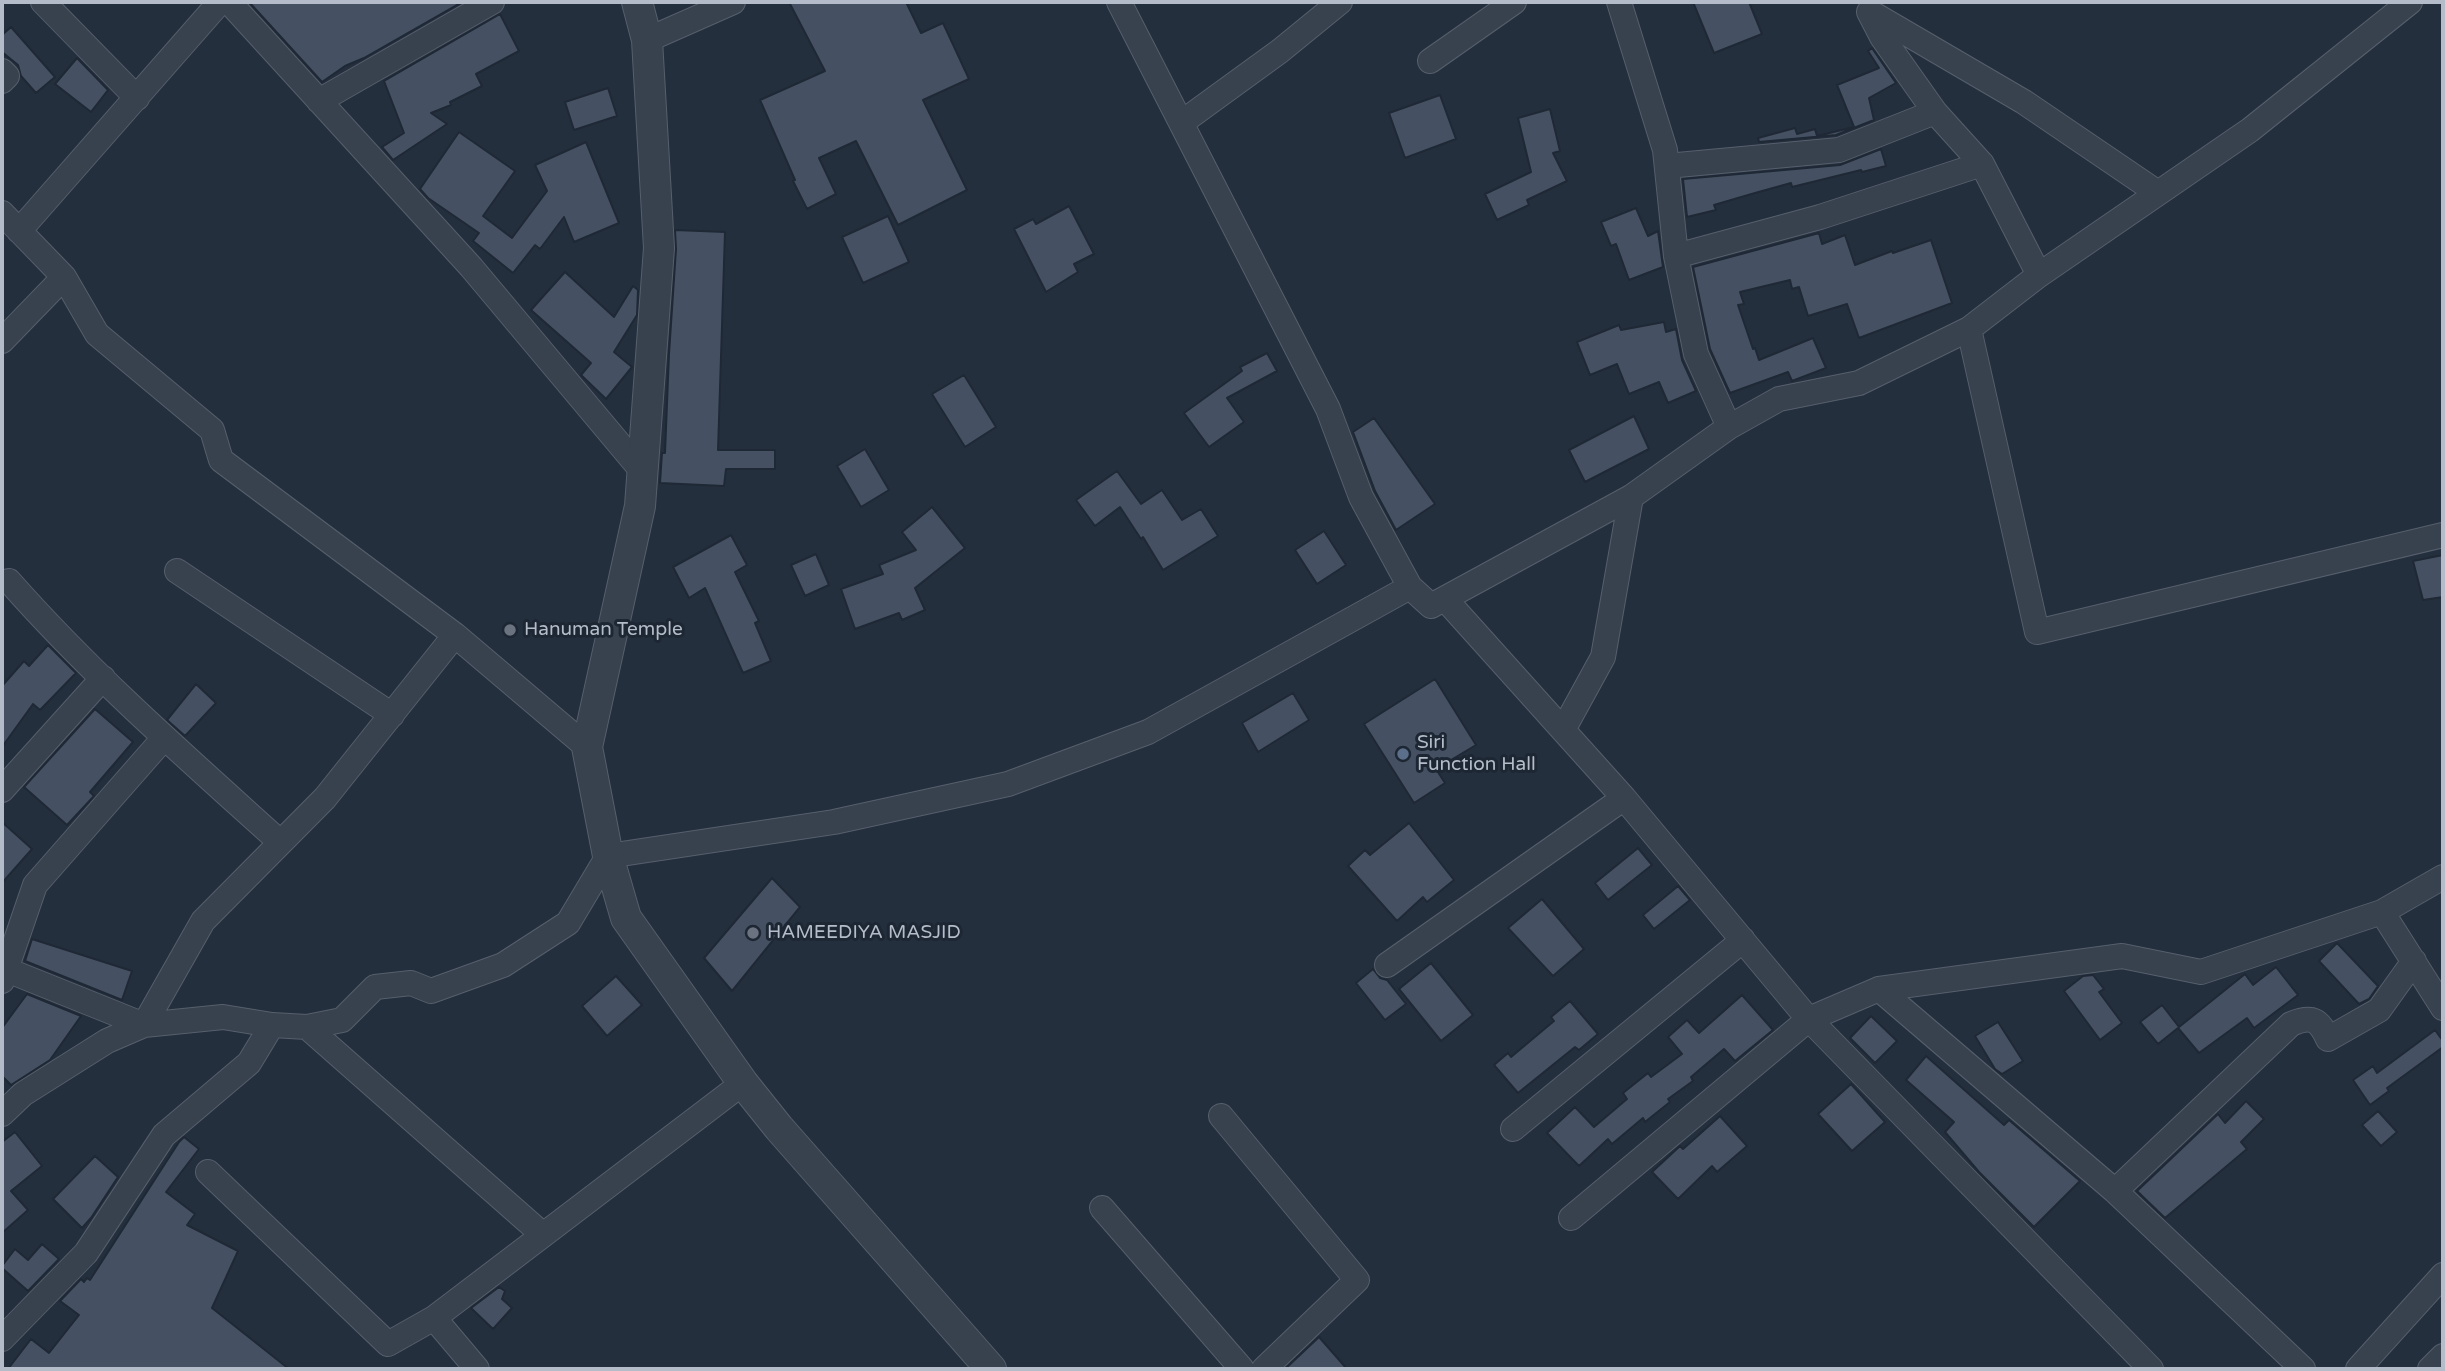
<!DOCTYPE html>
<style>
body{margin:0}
#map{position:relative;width:2445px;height:1371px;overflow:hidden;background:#242f3e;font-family:"Varela Round",sans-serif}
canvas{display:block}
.frame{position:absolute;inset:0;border:4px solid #b4bcc9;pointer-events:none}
</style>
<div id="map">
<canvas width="2445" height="1371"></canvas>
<div class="frame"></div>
</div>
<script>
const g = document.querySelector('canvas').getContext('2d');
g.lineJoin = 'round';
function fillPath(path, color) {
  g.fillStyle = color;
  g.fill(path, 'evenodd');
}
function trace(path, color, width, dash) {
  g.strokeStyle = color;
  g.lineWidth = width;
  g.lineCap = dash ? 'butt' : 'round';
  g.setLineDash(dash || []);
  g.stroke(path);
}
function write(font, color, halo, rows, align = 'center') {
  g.font = font + ' "Varela Round",sans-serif';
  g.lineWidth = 6;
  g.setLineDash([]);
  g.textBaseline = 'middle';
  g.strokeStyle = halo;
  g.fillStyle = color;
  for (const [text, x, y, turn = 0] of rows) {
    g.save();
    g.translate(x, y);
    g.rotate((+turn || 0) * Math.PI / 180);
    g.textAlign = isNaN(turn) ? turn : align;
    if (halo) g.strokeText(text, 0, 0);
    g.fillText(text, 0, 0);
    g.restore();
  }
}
const building = new Path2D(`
 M249 2H462L364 58 345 66 322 82Z
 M789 2H906L921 33 943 23 969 79 923 100 967 190 898 225 856 141 819 158 836 194 807 209 793 181 795 180 760 100 825 71Z
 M1693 2H1749L1762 34 1714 53Z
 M500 14 519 51 476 74 482 86 450 102 451 105 431 113 447 124 393 160 382 147 404 133 384 81Z
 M11 27 55 77 36 93 21 76 18 65 2 52V35Z
 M1872 48 1896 83 1869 98 1874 120 1836 135 1759 142 1758 138 1795 128 1797 134 1815 129 1817 136 1854 127 1837 85 1879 68 1868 51Z
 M77 58 108 90 91 112 55 84Z
 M608 88 617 116 574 130 565 102Z
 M1440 95 1456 139 1405 158 1389 113Z
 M1550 109 1560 151 1553 153 1567 181 1527 200 1529 205 1497 220 1485 194 1531 172 1518 118Z
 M459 132 515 171 483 216 512 238 547 191 535 165 586 142 619 223 574 242 564 217 540 249 535 245 513 273 473 241 479 233 428 198 420 189Z
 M1881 149 1886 166 1862 172 1861 170 1792 187 1791 183 1755 193 1714 205 1716 210 1687 217 1683 179 1840 165Z
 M1069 206 1094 254 1074 264 1078 272 1046 292 1014 229 1033 219 1036 224Z
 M1636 208 1648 236 1658 231 1663 267 1629 280 1616 244 1611 246 1601 222Z
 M888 216 909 262 863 283 842 237Z
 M675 230 725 232 718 450H775V469H726L724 486 660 483 662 453H665L669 354 676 249Z
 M1819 233 1822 244 1845 235 1855 265 1892 251 1893 253 1931 240 1952 303 1859 338 1847 304 1808 316 1799 287 1792 289 1790 280 1740 292 1744 304 1738 305 1753 349 1755 348 1759 360 1813 338 1826 368 1792 381 1788 372 1730 393 1710 349 1693 267Z
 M565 272 614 317 633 286 638 290 637 315 614 352 632 367 606 399 581 375 591 363 531 310Z
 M1664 322 1666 332 1676 329 1682 360 1696 391 1668 403 1659 382 1629 394 1617 364 1590 375 1577 342 1619 325 1621 330Z
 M1267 353 1277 371 1227 398 1244 422 1209 447 1184 413 1242 371 1240 367Z
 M964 375 996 427 965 447 932 394Z
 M1634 416 1649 449 1585 482 1569 450Z
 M1374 418 1435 504 1396 530 1375 491 1353 432Z
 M865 449 889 490 861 507 837 466Z
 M1117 471 1141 504 1162 490 1182 520 1201 509 1218 536 1163 570 1143 537 1141 539 1120 507 1095 526 1076 500Z
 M932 507 965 548 915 588 925 610 902 620 899 613 855 629 841 589 883 574 879 565 916 550 902 532Z
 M1324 531 1346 565 1317 584 1295 550Z
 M731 535 747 565 735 572 759 621 755 623 771 661 743 673 705 588 689 598 673 567Z
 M816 554 829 585 805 596 791 565Z
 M2443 555V597L2423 600 2413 561Z
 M48 645 76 673 40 710 33 704 2 747V686L24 661 29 666Z
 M1435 679 1476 745 1436 769 1445 783 1414 803 1364 724Z
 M196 684 216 703 185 736 167 720Z
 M1293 693 1309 720 1258 752 1242 723Z
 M95 709 133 742 90 792 94 796 67 825 24 787Z
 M2 822 32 849 2 883Z
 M1409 823 1454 880 1427 902 1423 897 1397 921 1348 866 1365 850 1370 855Z
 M1638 848 1652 865 1608 900 1595 883Z
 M772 878 800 907 732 991 704 958Z
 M1678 886 1690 900 1654 929 1643 915Z
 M1542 899 1584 949 1553 976 1508 928Z
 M32 939 132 971 122 1000 25 961Z
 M2337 943 2378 986 2369 999 2359 1004 2319 961Z
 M1431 963 1473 1015 1441 1041 1399 989Z
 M2276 967 2298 995 2254 1028 2247 1018 2199 1053 2178 1028 2158 1044 2140 1022 2162 1005 2179 1027 2245 974 2253 985Z
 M1373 969 1380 978 1387 980 1406 1004 1385 1020 1356 983Z
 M2093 975 2104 989 2099 992 2122 1023 2100 1040 2064 991 2083 976Z
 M616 976 642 1005 607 1036 582 1006Z
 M27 994 81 1016 50 1060 11 1085 2 1076V1028Z
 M1742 995 1773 1030 1735 1061 1724 1049 1691 1077 1693 1081 1668 1099 1670 1102 1645 1122 1643 1118 1612 1144 1608 1139 1579 1166 1547 1133 1575 1107 1594 1127 1627 1099 1623 1093 1648 1073 1651 1077 1682 1054 1668 1037 1687 1020 1699 1033Z
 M1570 1001 1598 1034 1579 1050 1575 1047 1518 1093 1494 1065 1508 1053 1511 1057 1554 1021 1551 1017Z
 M1871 1016 1897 1041 1875 1063 1850 1038Z
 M1998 1022 2023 1061 2002 1074 1995 1069 1975 1036Z
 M2435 1030 2443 1041V1047L2387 1088 2389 1091 2370 1105 2353 1080 2373 1066 2377 1073Z
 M1926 1056 2004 1125 2009 1120 2080 1181 2034 1227 1979 1172 1945 1132 1954 1122 1906 1080Z
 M1851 1084 1885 1122 1852 1151 1818 1114Z
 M2246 1101 2264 1119 2241 1142 2247 1149 2165 1218 2137 1191 2218 1114 2225 1123Z
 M2378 1111 2397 1132 2381 1146 2362 1125Z
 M1720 1116 1747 1146 1717 1172 1712 1166 1678 1199 1652 1172 1680 1146 1683 1149Z
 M15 1132 42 1166 11 1191 28 1210 2 1233V1142Z
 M184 1137 199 1149 166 1192 195 1214 187 1225 238 1251 212 1308 289 1369H8L31 1339 49 1353 79 1315 60 1301 81 1279 84 1282 87 1278 90 1280 179 1142Z
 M95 1156 118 1177 91 1218 82 1228 53 1199Z
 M42 1244 59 1259 28 1291 2 1268V1266L15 1249 28 1260Z
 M499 1287 505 1291 502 1299 512 1308 493 1329 471 1308Z
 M1319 1337 1347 1369H1285Z`);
fillPath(building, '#455162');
trace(building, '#1f2835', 2);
const minor = new Path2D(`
 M43 2 137 98
 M229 2 471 267 642 471
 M1119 2 1328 409 1361 497 1410 587
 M1619 2 1665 150 1676 256 1696 354 1729 427
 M1869 12 1882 37 1935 112 1982 164 2039 275
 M1870 12 2024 102 2158 193
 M647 40 733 2
 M1430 61 1514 2
 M2 71 7 76 2 81
 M319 101 492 2
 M1181 123 1280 51 1340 2
 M1667 166 1839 150 1935 112
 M2 213 64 277 97 334 212 430 221 460 455 635 587 747
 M19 231 220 2
 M1676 256 1820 217 1982 164
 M1969 329 2037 632 2443 535
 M2 341 64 277
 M177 571 392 715
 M9 581C92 675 187 758 280 842
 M1446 600 1624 798 1805 1015 2151 1369
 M1563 730 1603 657 1631 497
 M2 790 103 678
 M2382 912 2443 1008
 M1387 965 1624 798
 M7 970 144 1025 203 921 325 798 455 635
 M2 981 35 885 164 738
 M1879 989 2122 956 2201 972 2382 912 2443 877
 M307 1027 542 1234
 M2 1114 23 1094 107 1041 144 1025 223 1017 272 1025 307 1027 342 1020 375 987 411 983 431 991 503 965 568 923 608 856 834 822 1008 784 1148 732 1410 587 1431 606 1631 497 1729 427 1779 399 1859 383 1969 329 2039 275 2250 130 2410 2
 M1221 1116 1357 1280 1264 1369
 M1513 1129 1743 940
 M208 1172 388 1344 434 1318 743 1083
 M2115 1191 2291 1024C2313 1015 2319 1020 2328 1039L2379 1010 2414 961
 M1102 1208 1242 1369
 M1571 1218 1809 1019 1879 989 2115 1191 2303 1369
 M434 1318 477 1369
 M2 1339 86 1253 164 1135 249 1063 272 1025
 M2358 1369 2443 1275
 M2430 1369 2443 1356`);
const tertiary = new Path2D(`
 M637 2 647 40 659 248 640 506 587 747 608 856 626 918 743 1083 779 1128 991 1369`);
trace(minor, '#565f6c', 26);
trace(tertiary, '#565f6c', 32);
trace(minor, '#38414e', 24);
trace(tertiary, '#38414e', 30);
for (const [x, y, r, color] of [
 [510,630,7,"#6b7280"],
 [1403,754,7,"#5c6f8a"],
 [753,933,7,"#6b7280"]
]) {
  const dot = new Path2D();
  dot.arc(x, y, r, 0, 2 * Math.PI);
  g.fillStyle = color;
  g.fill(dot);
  trace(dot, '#1d2633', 2.5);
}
write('19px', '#b4bcc9', '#1d2633', [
 ["Hanuman Temple",524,630],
 ["Siri",1417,743],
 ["Function Hall",1417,765],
 ["HAMEEDIYA MASJID",767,933]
], 'left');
</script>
